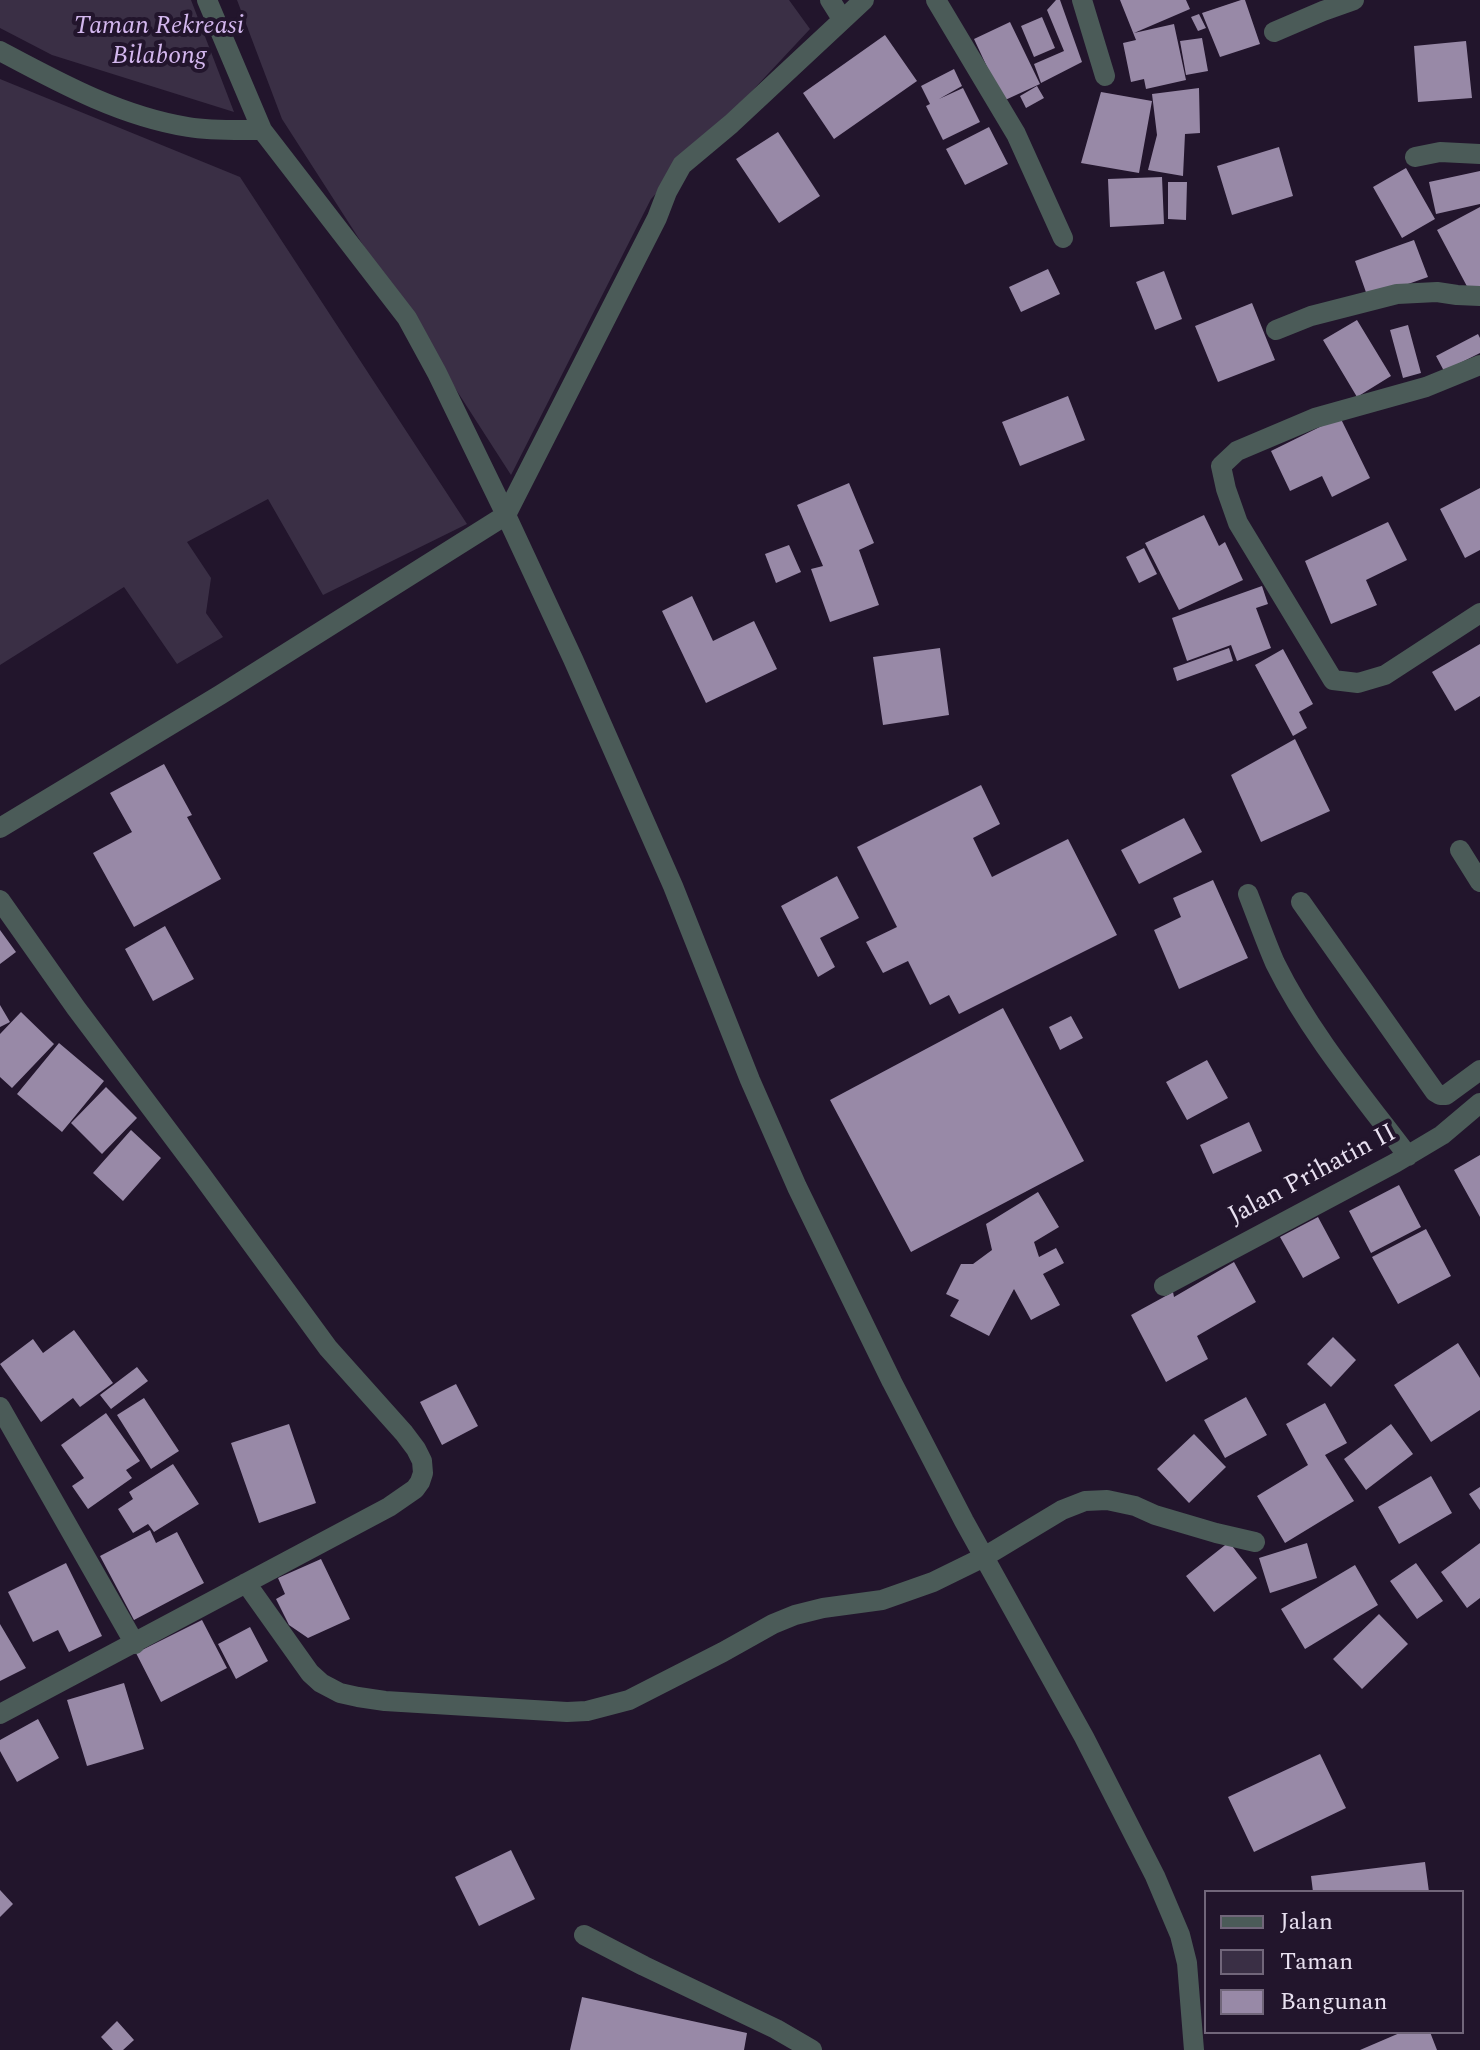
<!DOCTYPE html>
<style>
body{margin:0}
#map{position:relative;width:1480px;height:2050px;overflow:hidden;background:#22152c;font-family:Spectral,serif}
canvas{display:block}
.legend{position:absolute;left:1204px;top:1890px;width:260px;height:144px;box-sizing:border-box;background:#22152c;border:2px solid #71667a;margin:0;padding:10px 14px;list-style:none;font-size:24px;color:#e8e0f0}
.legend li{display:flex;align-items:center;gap:16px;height:40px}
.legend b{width:40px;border:2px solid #71667a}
</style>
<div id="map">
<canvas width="1480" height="2050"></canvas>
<ul class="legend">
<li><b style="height:10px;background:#4b5b58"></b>Jalan</li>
<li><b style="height:22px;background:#3a2f45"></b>Taman</li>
<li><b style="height:22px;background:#9889a7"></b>Bangunan</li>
</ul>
</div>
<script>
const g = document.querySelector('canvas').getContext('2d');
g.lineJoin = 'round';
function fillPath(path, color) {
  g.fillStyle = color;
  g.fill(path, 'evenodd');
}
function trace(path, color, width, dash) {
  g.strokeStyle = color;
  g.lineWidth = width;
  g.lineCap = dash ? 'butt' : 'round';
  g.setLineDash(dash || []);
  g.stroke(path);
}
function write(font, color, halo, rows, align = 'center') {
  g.font = font + ' Spectral,serif';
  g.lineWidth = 8;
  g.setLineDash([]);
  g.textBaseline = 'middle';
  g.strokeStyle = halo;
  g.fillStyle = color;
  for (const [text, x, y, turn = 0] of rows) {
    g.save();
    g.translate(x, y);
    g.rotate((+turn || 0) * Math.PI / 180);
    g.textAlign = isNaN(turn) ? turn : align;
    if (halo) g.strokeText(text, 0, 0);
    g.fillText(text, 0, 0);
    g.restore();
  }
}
fillPath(new Path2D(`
 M0 0H191L234 112 52 55 0 28Z
 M237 0H789L810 29 651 199 511 475 282 119Z
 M0 79 240 177 467 524 323 595 268 499 187 542 211 578 206 613 223 637 177 664 124 587 0 665Z`), '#3a2f45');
fillPath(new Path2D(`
 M1056 0H1060L1082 62 1041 83 1034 64 1064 51 1047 10Z
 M1120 0H1186L1190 9 1134 33 1174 24 1186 80 1146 89 1144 79 1131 82 1123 43 1136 40Z
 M1241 0H1245L1260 44 1220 57 1202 13Z
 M1199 14 1206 28 1198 31 1191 17Z
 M1042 17 1055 48 1034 57 1021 26Z
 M1010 22 1040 84 1003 101 974 39Z
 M885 35 917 81 834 139 803 93Z
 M1202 38 1208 71 1186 75 1180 41Z
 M1466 41 1472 98 1418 102 1414 46Z
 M954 69 962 86 939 99 963 88 980 122 943 140 926 106 930 104 921 86Z
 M1037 86 1044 98 1026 108 1020 96Z
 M1199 88 1200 133 1185 134 1183 176 1148 170 1157 135 1152 94Z
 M1101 92 1152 101 1139 173 1081 163Z
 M989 127 1008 164 965 185 946 149Z
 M778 132 820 196 779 223 736 159Z
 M1279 147 1293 196 1232 215 1217 166Z
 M1406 168 1435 219 1402 238 1373 187Z
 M1480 171V204L1436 214 1429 182Z
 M1162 177 1164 224 1110 227 1108 179Z
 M1168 182H1187L1186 220 1168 219Z
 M1480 207V287L1470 292 1437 230Z
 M1414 240 1428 277 1368 298 1355 261Z
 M1048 269 1060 294 1021 312 1009 287Z
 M1164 271 1182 319 1155 330 1136 282Z
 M1252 303 1275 360 1218 382 1195 326Z
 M1357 320 1391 376 1357 397 1323 340Z
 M1408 325 1421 373 1403 378 1390 330Z
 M1478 334 1480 338V353L1444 371 1436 356Z
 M1068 396 1085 440 1020 466 1002 422Z
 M1340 417 1370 478 1332 497 1322 476 1290 491 1271 451Z
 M849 483 874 543 859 550 879 605 830 622 811 569 823 566 797 505Z
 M1480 488V550L1465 558 1440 509Z
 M1204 515 1219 546 1225 542 1243 580 1179 610 1145 543Z
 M1388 522 1407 560 1366 580 1377 605 1331 624 1305 561Z
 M789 545 801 572 776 583 765 554Z
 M1144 548 1157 574 1139 583 1126 557Z
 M1262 586 1268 604 1256 608 1271 648 1237 661 1231 645 1187 661 1172 618Z
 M692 596 713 641 754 621 777 669 706 703 662 611Z
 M1480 644V696L1455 711 1432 672Z
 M940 648 949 715 883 725 873 657Z
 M1229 648 1233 661 1177 681 1173 668Z
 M1283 649 1313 704 1299 712 1307 728 1293 736 1255 665Z
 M1295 739 1330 811 1261 842 1231 775Z
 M164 764 192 815 187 817 221 879 134 927 93 853 132 832 110 793Z
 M981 785 1000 824 973 838 992 877 1068 839 1117 935 959 1014 949 995 930 1005 908 961 883 973 866 942 897 927 857 847Z
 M1184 818 1202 852 1139 884 1121 850Z
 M837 876 859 918 820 938 835 967 818 977 781 906Z
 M1213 880 1248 958 1179 989 1154 930 1181 917 1173 898Z
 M165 926 194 979 153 1001 125 949Z
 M0 930 16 952 0 964Z
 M0 1005 10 1022 0 1027Z
 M1003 1008 1084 1161 911 1252 830 1100Z
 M21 1012 54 1044 12 1088 0 1077V1034Z
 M1071 1016 1083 1038 1060 1050 1049 1027Z
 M59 1043 104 1081 62 1132 17 1094Z
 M1207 1060 1228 1098 1187 1120 1166 1082Z
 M106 1087 137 1118 102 1154 71 1123Z
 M1249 1122 1262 1151 1213 1174 1200 1145Z
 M131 1130 161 1158 123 1201 93 1173Z
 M1480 1155V1217L1454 1170Z
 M1399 1185 1421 1227 1371 1253 1349 1211Z
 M1038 1192 1059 1227 1034 1242 1039 1257 1056 1248 1064 1263 1043 1274 1060 1305 1031 1320 1014 1289 989 1336 950 1316 959 1300 946 1294 961 1264H973L992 1250 986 1224Z
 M1318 1217 1340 1258 1303 1278 1280 1237Z
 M1426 1229 1451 1276 1398 1304 1372 1257Z
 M1234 1262 1256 1302 1197 1336 1208 1359 1166 1382 1131 1315 1173 1292 1174 1297Z
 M74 1330 113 1383 80 1407 73 1398 41 1422 0 1364 33 1339 43 1353Z
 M1333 1337 1356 1360 1331 1387 1307 1364Z
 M1458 1343 1480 1378V1410L1431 1442 1394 1385Z
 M137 1367 148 1381 111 1409 100 1395Z
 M456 1384 478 1426 442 1445 420 1402Z
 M1246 1397 1267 1435 1225 1458 1204 1420Z
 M144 1398 179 1451 151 1469 117 1415Z
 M1325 1403 1347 1443 1325 1455 1354 1501 1285 1543 1257 1496 1308 1465 1286 1424Z
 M106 1413 140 1461 126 1470 132 1478 88 1509 72 1486 84 1478 61 1445Z
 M289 1424 316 1503 259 1523 231 1443Z
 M1391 1424 1413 1454 1366 1490 1344 1459Z
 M1194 1434 1226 1467 1189 1503 1157 1469Z
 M173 1464 199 1504 154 1532 148 1524 133 1533 118 1509 133 1499 129 1492Z
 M1431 1476 1452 1513 1399 1544 1378 1507Z
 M1480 1487V1510L1469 1494Z
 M150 1530 156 1543 177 1532 204 1583 134 1620 100 1556Z
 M1229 1542 1257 1578 1214 1612 1186 1576Z
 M1307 1543 1317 1578 1270 1593 1259 1558Z
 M1480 1543V1598L1467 1608 1441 1572Z
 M321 1559 350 1619 308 1638 289 1625 276 1599 285 1594 278 1578Z
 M66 1563 102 1636 69 1652 58 1630 33 1642 8 1592Z
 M1416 1563 1443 1601 1417 1619 1390 1581Z
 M1355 1565 1378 1605 1305 1649 1281 1609Z
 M1379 1614 1408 1644 1362 1689 1333 1659Z
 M202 1620 227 1668 161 1702 136 1653Z
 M0 1624 26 1668 0 1681Z
 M250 1627 268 1661 236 1679 218 1644Z
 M124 1683 144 1749 87 1766 67 1700Z
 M38 1719 59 1758 17 1782 0 1751V1740Z
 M1320 1754 1346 1808 1254 1852 1228 1797Z
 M511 1850 535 1899 479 1926 455 1877Z
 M1425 1862 1429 1892H1313L1311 1876Z
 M0 1890 13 1904 0 1917Z
 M582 1997 747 2033 744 2050H570Z
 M117 2021 134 2040 123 2050H113L101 2037Z
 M1402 2032H1430L1437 2050H1360Z`), '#9889a7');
trace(new Path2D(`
 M207 0 262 130 407 318 437 373 506 515 573 659 673 886 750 1080 797 1187 892 1382 964 1521 1084 1737 1155 1876 1180 1935 1187 1963 1194 2050
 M830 0 842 19
 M936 0 1016 134 1063 238
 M1082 0 1105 76
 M1274 32 1323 11 1354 0
 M0 51C60 83 120 116 188 127 212 131 238 130 262 130
 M1415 157 1440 152 1480 154
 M1276 330 1311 316 1397 294 1437 292 1457 295 1480 296
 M1480 365 1426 387 1315 418 1237 451 1221 466 1226 489 1238 523 1333 680 1358 683 1385 675 1480 613
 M0 828 220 695 506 515 657 218 667 192 682 165 731 124 864 0
 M1460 850 1480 882
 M1248 894C1257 917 1265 940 1275 963 1309 1032 1361 1094 1408 1156
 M0 900 76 1008 200 1173 328 1348 404 1433 416 1449 422 1461 423 1473 420 1482 415 1489 389 1507 0 1714
 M1301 902 1435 1092 1440 1095H1446L1480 1070
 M1164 1286 1395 1163 1442 1135 1480 1103
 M0 1407 135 1644
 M246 1583 310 1673 321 1683 340 1693 358 1697 385 1701 567 1712 587 1711 629 1700 723 1652 773 1624 795 1615 823 1608 882 1600 933 1582 984 1557 1062 1510 1085 1501 1107 1500 1135 1506 1155 1515 1216 1533 1255 1542
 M584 1935 644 1966 776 2029 812 2050`), '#4b5b58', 20);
write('italic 26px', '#d3b7ee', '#22152c', [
 ["Taman Rekreasi",159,28],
 ["Bilabong",159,58]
]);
write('26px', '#e8e0f0', '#22152c', [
 ["Jalan Prihatin II",1313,1176,-28]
]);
</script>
